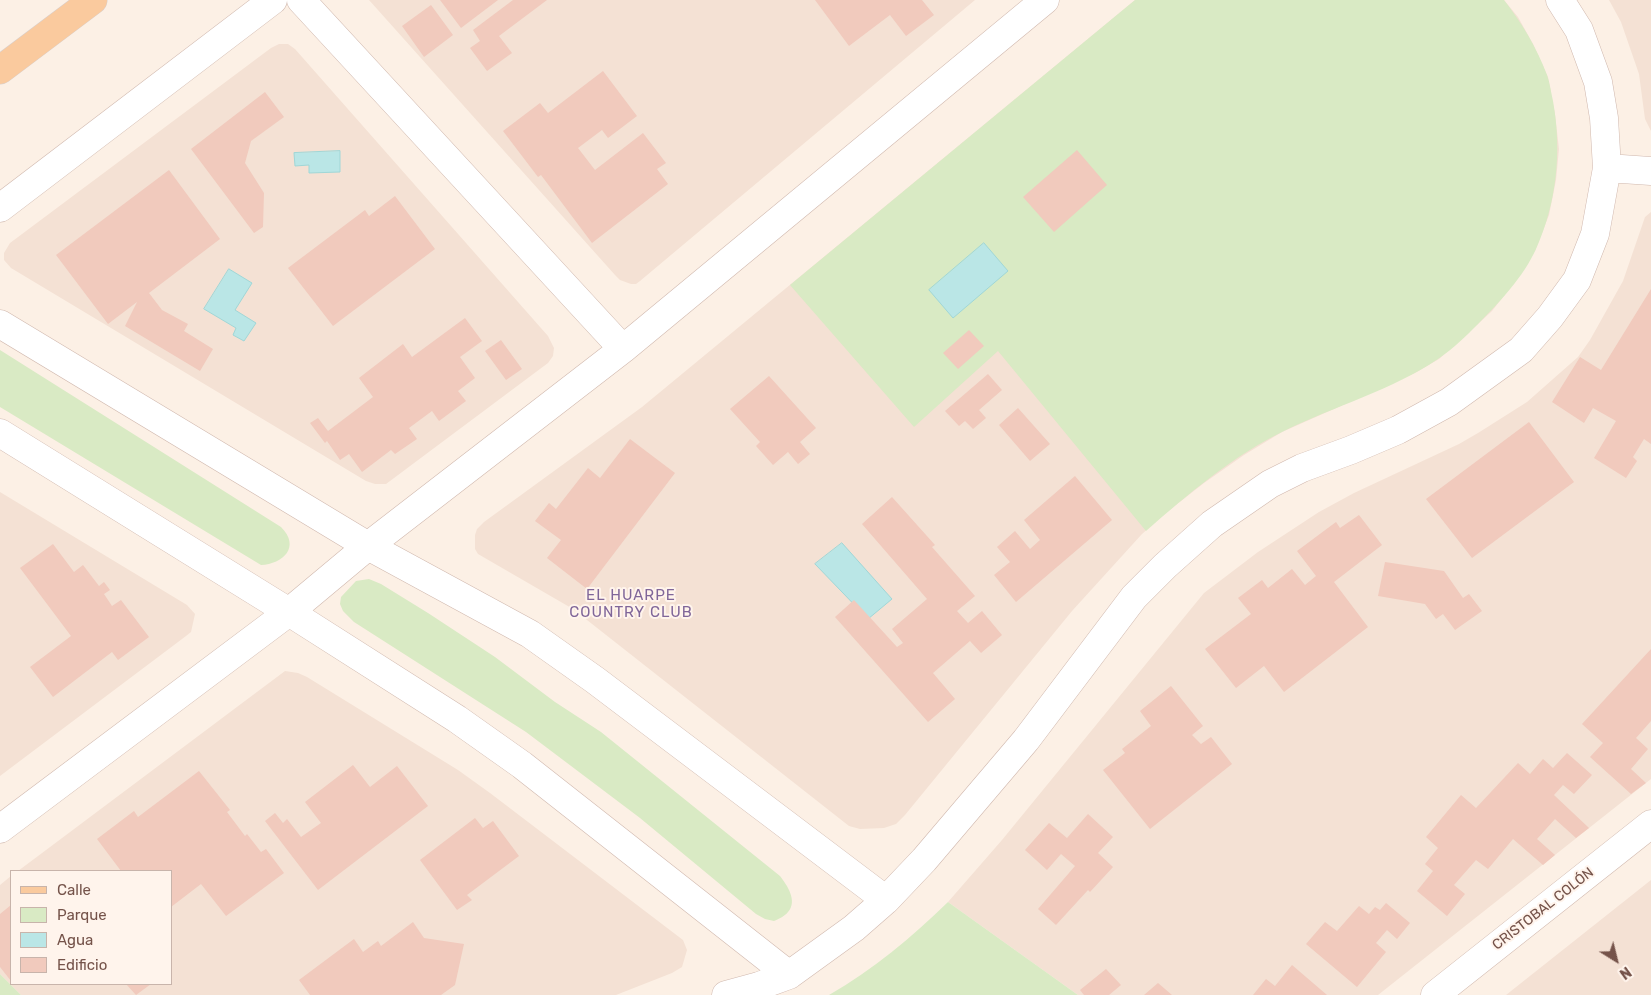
<!DOCTYPE html>
<meta charset="utf-8">
<style>
body{margin:0}
#map{position:relative;width:1651px;height:995px;overflow:hidden;background:#fcf0e5;font-family:Rubik,sans-serif}
canvas{display:block}
.legend{position:absolute;left:10px;top:870px;width:162px;height:115px;box-sizing:border-box;background:#fff4ec;border:1px solid #c8b4ab;margin:0;padding:6px 9px;list-style:none;font-size:15px;color:#75534a}
.legend li{display:flex;align-items:center;gap:10px;height:25px}
.legend b{width:25px;border:1px solid #c8b4ab}
.north{position:absolute;left:1591px;top:935px;width:50px;height:50px;-webkit-text-stroke:4px #fff4ec;paint-order:stroke;rotate:144deg;font-size:14px;font-weight:700;line-height:20px;text-align:center;color:#75534a}
.north::after{content:'';display:block;margin:auto;width:18px;height:22px;background:#75534a;clip-path:polygon(50% 0,100% 100%,50% 72%,0 100%)}
</style>
<div id="map">
<canvas width="1651" height="995"></canvas>
<ul class="legend">
<li><b style="height:6px;background:#faca9e"></b>Calle</li>
<li><b style="height:14px;background:#d9eac4"></b>Parque</li>
<li><b style="height:14px;background:#bae6e6"></b>Agua</li>
<li><b style="height:14px;background:#f1cabd"></b>Edificio</li>
</ul>
<div class="north">N</div>
</div>
<script>
const g = document.querySelector('canvas').getContext('2d');
g.lineJoin = 'round';
function fillPath(path, color) {
  g.fillStyle = color;
  g.fill(path, 'evenodd');
}
function trace(path, color, width, dash) {
  g.strokeStyle = color;
  g.lineWidth = width;
  g.lineCap = dash ? 'butt' : 'round';
  g.setLineDash(dash || []);
  g.stroke(path);
}
function write(font, color, halo, rows, align = 'center') {
  g.font = font + ' Rubik,sans-serif';
  g.lineWidth = 4;
  g.setLineDash([]);
  g.textBaseline = 'middle';
  g.strokeStyle = halo;
  g.fillStyle = color;
  for (const [text, x, y, turn = 0] of rows) {
    g.save();
    g.translate(x, y);
    g.rotate((+turn || 0) * Math.PI / 180);
    g.textAlign = isNaN(turn) ? turn : align;
    if (halo) g.strokeText(text, 0, 0);
    g.fillText(text, 0, 0);
    g.restore();
  }
}
fillPath(new Path2D(`
 M369 0H975L640 281 636 284H631L620 280 615 275Z
 M1135 0H1504L1518 17 1533 44 1548 77 1555 114 1559 149 1556 180 1549 215 1535 251 1514 283 1492 311 1465 336 1439 359 1415 373 1282 432 1244 455 1204 483 1167 512 1142 534 1072 611 905 815 896 824 884 828 860 829 849 826 573 609 478 554 475 549V535L477 529 484 522 642 407Z
 M1609 0H1651V131L1645 119 1639 74 1621 22Z
 M279 44H288L295 49 548 336 554 348 553 356 548 363 386 484H375L366 481 11 268 4 260V253L10 243 271 48Z
 M1651 212V779L1378 995H1078L948 902 1002 840 1204 593 1258 552 1319 512 1354 493 1459 444 1478 433 1527 402 1578 357 1590 340 1623 281 1645 217Z
 M0 492 187 605 195 614 191 632 186 636 0 776Z
 M285 671 298 673 307 677 458 770 490 793 683 940 687 950 682 967 672 973 616 995H21L0 974V885L11 876V984H171V871H18Z
 M1651 880V995H1506Z`), '#f4e1d4');
fillPath(new Path2D(`
 M1135 0H1504C1522 23 1537 48 1547 75 1550 83 1551 93 1553 101 1562 151 1557 202 1536 249 1524 276 1499 303 1478 324 1466 336 1453 349 1438 359 1394 389 1333 407 1284 431 1234 455 1187 495 1146 531L998 351 914 427 790 285Z
 M0 350 281 527C301 547 283 564 261 565L0 407Z
 M369 579 381 584 428 613 495 657 555 702 601 732 780 876C787 885 798 901 788 912 785 916 779 919 774 921L765 919 756 914 640 818 526 732 354 622 343 611 340 604 341 597 356 581Z
 M948 902 1078 995H829C873 970 912 937 948 902Z
 M0 974 21 995H0Z`), '#d9eac4');
const water = new Path2D(`
 M340 151V172L309 173V165L295 166 294 153Z
 M984 243 1008 271 953 318 929 290Z
 M229 269 252 283 235 310 256 323 244 341 233 335 236 328 204 309Z
 M842 543 892 599 868 619 815 564Z`);
fillPath(water, '#bae6e6');
trace(water, '#a0d7d7', 1);
fillPath(new Path2D(`
 M440 0H498L461 28Z
 M513 0H547L499 36 512 53 487 71 470 48 480 41 473 30Z
 M815 0H922L934 15 906 36 890 15 849 46Z
 M431 5 453 35 424 57 402 26Z
 M603 71 637 116 608 138 602 130 578 148 595 170 643 133 666 163 657 169 668 184 592 243 541 175 538 177 503 131 540 103 548 113Z
 M265 92 284 117 251 141 245 163 264 193 263 227 254 233 191 149Z
 M1077 150 1107 185 1054 232 1023 197Z
 M169 170 220 239 149 293 162 310 188 324 184 331 213 349 200 371 125 326 137 302 108 324 56 255Z
 M395 196 435 249 333 326 288 268 365 210 369 216Z
 M1651 289V444L1644 439 1633 457 1637 461 1626 478 1594 458 1616 421 1593 408 1584 423 1552 402 1580 357 1601 370Z
 M465 318 482 341 460 357 475 378 458 391 466 401 439 421 432 411 409 428 417 439 395 454 391 450 362 472 349 454 340 460 327 441 325 443 310 423 318 418 328 431 373 397 359 378 403 344 412 357Z
 M969 330 984 346 958 369 943 353Z
 M501 340 522 369 506 380 485 351Z
 M988 374 1002 390 979 410 986 418 973 429 965 421 959 426 945 411Z
 M769 376 816 428 800 442 810 454 798 464 788 452 773 465 756 446 760 442 730 409Z
 M1018 408 1050 444 1030 461 999 425Z
 M1529 422 1574 482 1472 558 1426 499Z
 M630 439 675 473 587 589 547 558 561 540 535 521 549 503 556 509 588 468 600 478Z
 M1075 476 1112 520 1016 602 994 575 1010 562 997 547 1015 531 1030 549 1040 540 1024 520Z
 M892 497 935 545 932 547 975 596 957 611 968 623 982 611 1002 635 981 653 970 641 933 673 955 699 928 722 835 617 854 600 897 647 903 643 892 629 927 599 862 524Z
 M1359 515 1382 545 1334 582 1368 627 1284 692 1264 666 1236 688 1205 649 1251 614 1238 598 1262 580 1268 588 1292 569 1305 585 1316 576 1297 551 1336 522 1340 528Z
 M53 544 74 572 83 565 99 586 104 582 110 590 104 594 112 606 121 600 149 637 118 660 112 652 53 697 30 667 71 636 20 568Z
 M1385 562 1444 571 1463 598 1469 594 1482 611 1455 630 1443 614 1436 619 1425 604 1378 596Z
 M1651 649V721L1636 738 1648 749 1631 769 1646 783 1631 794 1590 757 1603 743 1582 724Z
 M1171 686 1203 726 1192 735 1201 744 1211 737 1232 764 1150 829 1103 770 1125 753 1122 749 1151 726 1140 711Z
 M1567 753 1592 775 1574 794 1563 785 1554 795 1589 828 1576 838 1555 819 1537 839 1555 855 1543 865 1513 839 1488 869 1476 860 1454 885 1465 894 1447 916 1417 891 1433 871 1425 864 1438 848 1426 837 1461 795 1476 808 1518 763 1530 774 1543 759 1553 768Z
 M353 765 370 787 397 766 428 806 318 890 265 821 275 813 283 823 287 819 301 837 321 823 305 802Z
 M199 771 230 810 227 812 245 836 247 834 261 852 266 849 284 873 226 916 201 884 171 907V871H121L97 839 134 811 138 817Z
 M1088 814 1113 837 1098 853 1113 867 1090 892 1088 890 1056 925 1038 909 1075 866 1061 854 1047 870 1025 850 1049 823 1067 838Z
 M475 818 483 828 493 821 519 856 467 895 472 900 457 910 420 860Z
 M1386 903 1410 923 1397 939 1387 930 1376 943 1386 952 1357 987 1306 944 1325 922 1337 931 1359 906 1369 914 1375 907 1380 910Z
 M11 905V981L0 967V914Z
 M413 922 424 938 464 944 455 985 441 995H310L299 980 354 939 363 952 378 941 381 946Z
 M1292 965 1327 995H1253L1266 979 1275 986Z
 M1106 969 1121 985 1109 995H1084L1080 990Z
 M1158 983 1172 995H1144Z
 M126 984H151L136 995Z`), '#f1cabd');
const minor = new Path2D(`
 M301 0 623 349
 M1607 168 1651 171
 M0 208 273 0
 M0 324 368 546 530 634 595 680 886 900
 M0 433 289 612 457 719 522 765 789 975
 M0 829 289 612 368 546 623 349 1045 0
 M726 995 759 986 789 975 854 928 886 900 924 860 1026 740 1134 597 1165 566 1212 524 1270 484 1302 468 1351 450 1398 430 1449 402 1521 350 1550 317 1577 280 1595 234 1607 168 1604 118 1598 82 1579 30 1560 0
 M1435 995 1651 824`);
const primary = new Path2D(`
 M0 70 93 0`);
trace(minor, '#d0b8ae', 29);
trace(primary, '#d8cfcc', 29);
trace(minor, '#fff', 28);
trace(primary, '#faca9e', 28);
write('14px', '#75534a', '#fff4ec', [
 ["CRISTOBAL COLÓN",1543,909,-38]
]);
g.letterSpacing = '1px';
write('15px', '#806699', '#fff4ec', [
 ["EL HUARPE",631,596],
 ["COUNTRY CLUB",631,613]
]);
g.letterSpacing = '0px';
</script>
